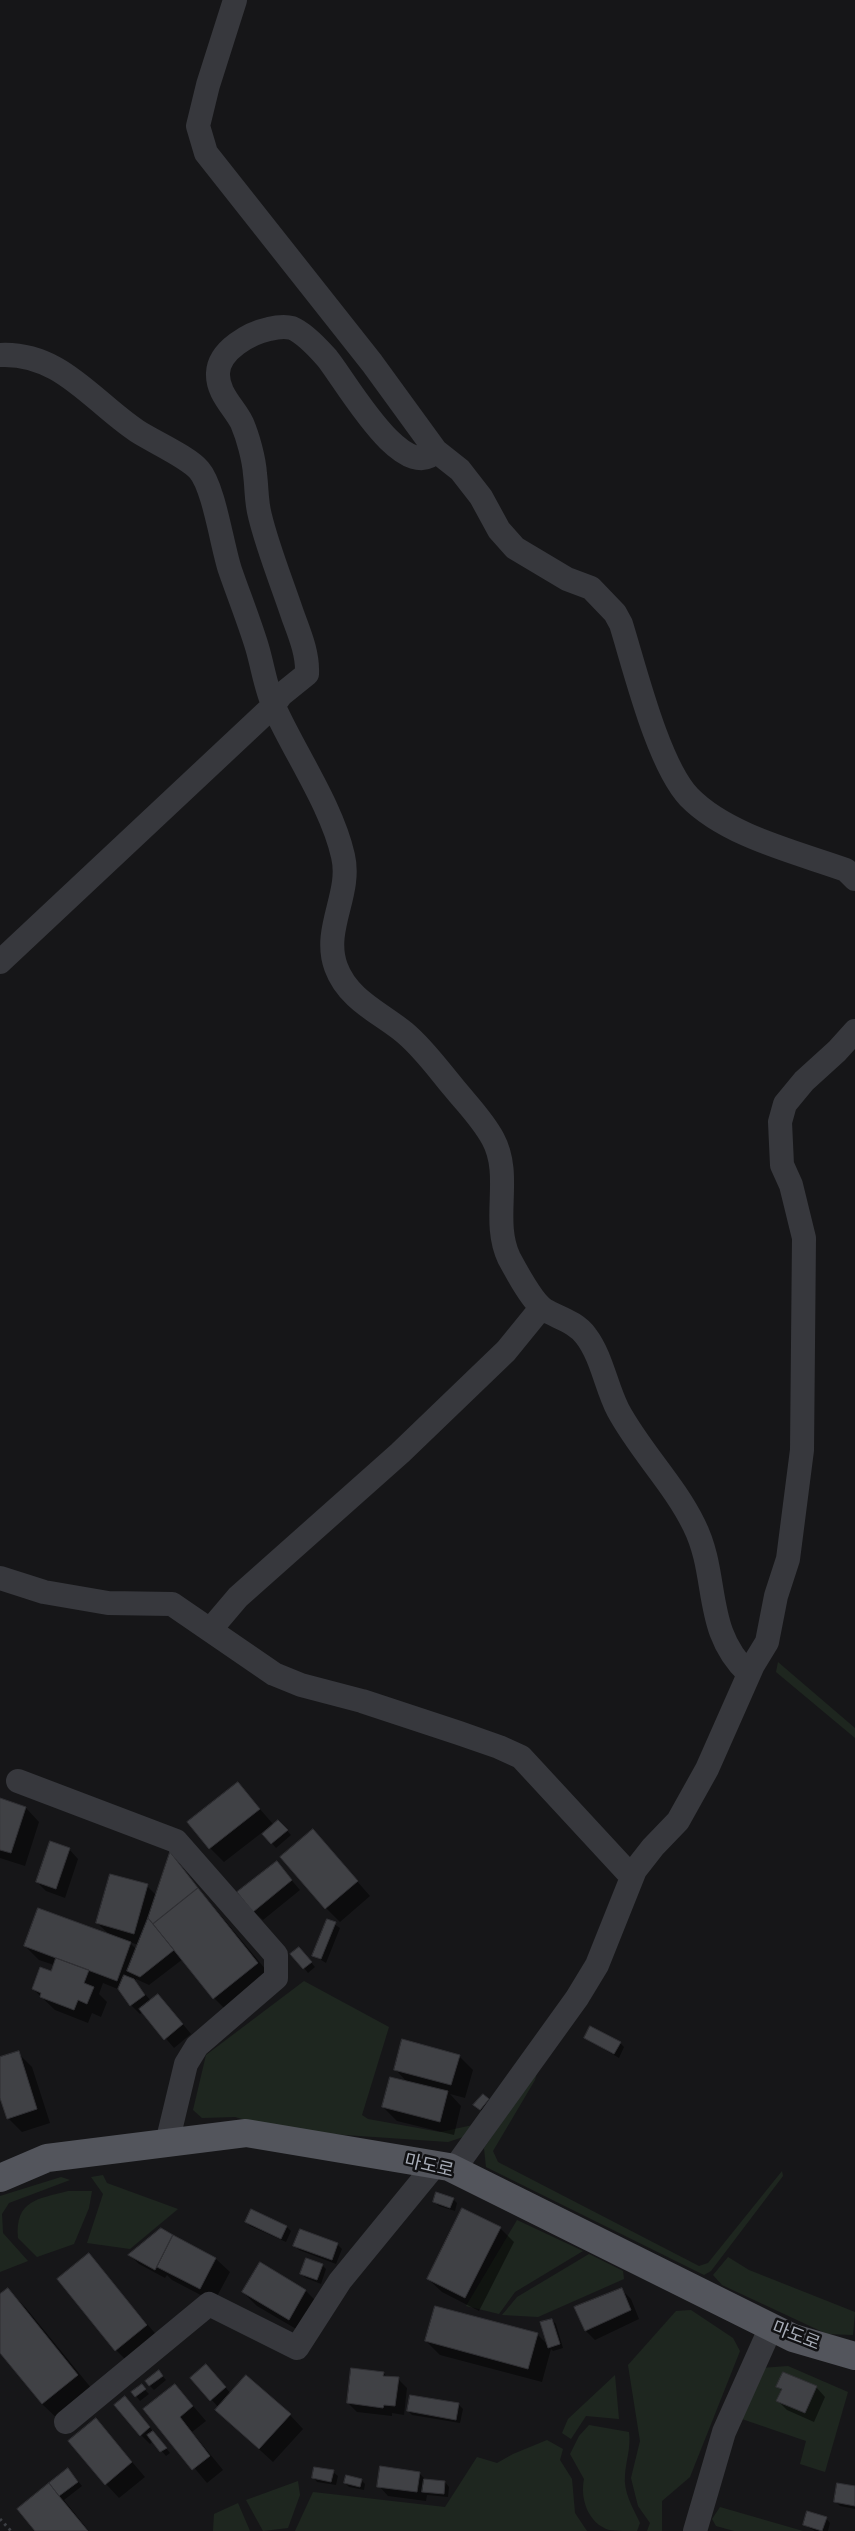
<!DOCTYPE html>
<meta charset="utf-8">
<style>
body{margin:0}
canvas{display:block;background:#161618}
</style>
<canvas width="855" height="2531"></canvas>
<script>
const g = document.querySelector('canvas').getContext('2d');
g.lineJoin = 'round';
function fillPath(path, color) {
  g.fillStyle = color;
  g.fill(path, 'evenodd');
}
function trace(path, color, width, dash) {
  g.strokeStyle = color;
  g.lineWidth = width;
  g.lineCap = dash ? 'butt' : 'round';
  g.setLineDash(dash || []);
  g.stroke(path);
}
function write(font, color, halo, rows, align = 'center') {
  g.font = font + ' Montserrat,"Noto Sans KR",sans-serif';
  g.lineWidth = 5;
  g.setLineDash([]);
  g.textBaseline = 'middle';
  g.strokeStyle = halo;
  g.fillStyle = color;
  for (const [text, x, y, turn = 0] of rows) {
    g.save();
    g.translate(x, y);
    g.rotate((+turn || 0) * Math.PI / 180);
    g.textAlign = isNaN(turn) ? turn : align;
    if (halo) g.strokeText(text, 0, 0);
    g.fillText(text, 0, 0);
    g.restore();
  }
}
fillPath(new Path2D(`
 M778 1662 855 1728V1738L776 1672Z
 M304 1981 389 2027 362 2115 368 2119 440 2132 478 2124 463 2137 448 2142 286 2131 235 2117 202 2118 193 2110 206 2055Z
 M538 2069 535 2080 493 2151 498 2162 699 2266 708 2263 782 2171 783 2176 711 2271 704 2275 486 2167 484 2148Z
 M103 2175 107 2183 178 2209 130 2249 87 2243 103 2194 91 2177Z
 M61 2177 70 2180 9 2203 2 2214 3 2233 28 2261 0 2272V2196Z
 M68 2191H92L89 2208 74 2244 37 2257 18 2238C15 2200 38 2199 68 2191Z
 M517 2220 583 2251 515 2292 499 2314 466 2306Z
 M589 2254 623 2271 624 2279 538 2317 502 2315 517 2297Z
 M728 2257 749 2270 855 2312 853 2335 827 2334 722 2285 713 2275Z
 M691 2310 733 2338 740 2351 690 2477 662 2501V2531H647L650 2523 638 2506 631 2478 640 2441 628 2365 676 2311Z
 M788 2366 848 2392 825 2472 800 2464 806 2441 739 2418 761 2368Z
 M615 2375 619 2419 586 2416 571 2439 562 2433 568 2419Z
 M589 2425 629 2432C631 2448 626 2460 625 2475 623 2492 633 2508 640 2523L637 2531C628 2531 617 2531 609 2530 588 2523 580 2499 584 2479L570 2454 579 2436Z
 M547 2440 563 2449 560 2460 572 2479 575 2513 587 2531H295L313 2492 445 2507 477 2457 497 2463 513 2454Z
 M298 2481 300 2495 288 2528 263 2531 246 2500Z
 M238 2503 250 2531H213L214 2514Z
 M720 2507 803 2531H734L716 2526 712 2519Z`), '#1e261f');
fillPath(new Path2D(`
 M238 1784 273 1824 224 1862 210 1848Z
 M0 1800 26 1808 39 1822 25 1866 0 1858Z
 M278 1821 291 1835 276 1848 264 1834Z
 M313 1831 370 1896 340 1922 326 1908Z
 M69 1849 78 1859 65 1898 46 1891 37 1882Z
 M170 1854 276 1982 232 2016 214 1998 183 1959 149 1985 136 1979 135 1982 151 2001 167 2005 191 2034 174 2048 143 2012 140 2014 131 2005 120 1990 103 1983 99 1994 107 2002 101 2017 92 2013 88 2023 55 2010 33 1989 52 1973 54 1965 39 1960 25 1946 110 1935 97 1923 147 1886 157 1896ZM129 1942 139 1945 137 1950Z
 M276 1862 300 1890 263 1920 253 1911Z
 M328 1920 340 1928 326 1963 313 1955Z
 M303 1953 315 1967 308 1973 304 1968Z
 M585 2038 620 2043 624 2047 619 2058Z
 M18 2053 32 2067 50 2123 22 2132 8 2118 0 2093V2059Z
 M459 2056 473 2070 465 2098 450 2094 461 2106 454 2135 397 2121 383 2107 408 2083 395 2069Z
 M483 2096 493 2104 485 2113 479 2109Z
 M453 2199 457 2203 455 2211 439 2206 434 2202Z
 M246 2222 287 2227 291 2231 286 2242 250 2226Z
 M500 2228 514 2242 479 2311 442 2292 428 2279Z
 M161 2230 216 2259 230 2272 214 2302 172 2280 167 2275 165 2278 139 2264 130 2255Z
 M300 2231 338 2245 342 2249 336 2264 299 2250 295 2246Z
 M88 2255 160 2339 130 2364 116 2350Z
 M260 2264 306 2291 320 2305 303 2333 257 2306 243 2292Z
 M322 2265 326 2269 321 2284 306 2278 301 2274Z
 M8 2290 26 2308 96 2394 61 2422 42 2404 0 2351V2296Z
 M622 2290 631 2299 639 2319 595 2340 586 2331Z
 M552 2320 556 2324 563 2348 553 2351 551 2349 542 2382 440 2355 426 2341 537 2334 549 2346Z
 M159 2372 166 2380 154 2390 150 2386Z
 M383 2373 388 2377 398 2379 407 2388 404 2415 392 2413V2416L357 2412 348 2403Z
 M215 2375 231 2394 290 2415 303 2429 273 2462 216 2410 219 2408 192 2378Z
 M175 2385 206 2421 192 2432 223 2470 207 2483 145 2409Z
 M141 2386 149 2394 140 2401 133 2392Z
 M778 2386 816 2387 825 2397 814 2422 787 2410 778 2401 782 2391Z
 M125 2398 134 2407 170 2453 166 2456 153 2441 150 2444 141 2435Z
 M459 2405 463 2409 460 2423 412 2415 408 2411Z
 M96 2420 145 2477 119 2498 106 2484Z
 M333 2472 338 2476 336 2485 317 2482 313 2477Z
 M419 2473 427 2481 445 2482 449 2487 448 2497 427 2495 426 2501 388 2496 379 2486Z
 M72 2474 82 2486 64 2500 89 2531H37Z
 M361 2480 365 2484 364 2490 349 2487 345 2483Z
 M855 2488V2509L840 2506 836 2502Z
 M826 2518 830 2523 828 2531H815L804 2525Z`), '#0007');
const building = new Path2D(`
 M238 1782 260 1809 209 1849 187 1822Z
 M0 1798 26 1807 11 1853 0 1850Z
 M278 1820 288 1830 271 1844 262 1834Z
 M313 1829 358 1881 325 1909 280 1857Z
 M50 1841 70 1848 56 1889 36 1882Z
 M170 1852 198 1888 153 1924 148 1918Z
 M277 1861 292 1880 253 1912 237 1892Z
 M110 1874 148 1884 134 1934 96 1923Z
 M198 1888 258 1963 213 1999 153 1924Z
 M38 1908 131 1942 117 1981 24 1946Z
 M148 1918 174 1950 140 1977 127 1971Z
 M327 1919 336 1922 321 1959 312 1956Z
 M299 1947 312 1962 303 1969 290 1954Z
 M56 1958 89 1970 84 1983 94 1987 87 2004 78 2000 74 2010 40 1997 41 1993 32 1989 40 1967 51 1971Z
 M124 1975 134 1979 145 1995 130 2006 118 1989Z
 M158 1994 183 2024 164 2040 139 2009Z
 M590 2026 621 2042 614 2054 584 2038Z
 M402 2039 460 2055 451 2085 394 2070Z
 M19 2051 37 2109 7 2119 0 2098V2057Z
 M390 2077 448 2091 440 2122 382 2107Z
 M483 2094 489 2099 480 2110 473 2105Z
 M436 2192 454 2198 450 2208 433 2202Z
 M462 2208 501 2227 465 2298 427 2279Z
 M251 2209 287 2226 281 2239 245 2222Z
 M161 2228 173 2235 155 2270 128 2255Z
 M300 2229 338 2243 332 2260 293 2246Z
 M173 2235 216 2258 200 2289 157 2267Z
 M89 2253 147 2325 115 2351 57 2279Z
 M306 2258 323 2264 317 2280 300 2274Z
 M260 2262 306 2290 289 2320 242 2292Z
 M8 2288 78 2375 42 2404 0 2353V2294Z
 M622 2288 631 2310 585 2331 574 2307Z
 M435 2306 538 2333 528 2369 425 2341Z
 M552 2319 560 2344 548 2348 540 2322Z
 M206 2364 226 2387 210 2401 190 2378Z
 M351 2368 384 2372 383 2376 399 2377 395 2406 384 2405 383 2408 347 2403Z
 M159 2370 163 2376 149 2386 145 2381Z
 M783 2372 817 2386 805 2413 776 2401 782 2389 776 2387Z
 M246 2375 291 2414 259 2449 215 2410Z
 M142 2384 146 2389 135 2397 131 2392Z
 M175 2384 193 2406 180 2417 210 2456 192 2470 143 2409Z
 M410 2395 459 2403 456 2420 407 2411Z
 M125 2396 150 2427 140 2436 114 2405Z
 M96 2418 132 2462 105 2485 68 2441Z
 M153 2431 167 2448 160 2452 147 2435Z
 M380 2466 420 2472 417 2492 377 2487Z
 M314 2467 334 2470 331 2482 312 2478Z
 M68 2468 78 2482 59 2496 49 2483Z
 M346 2475 362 2479 360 2487 344 2483Z
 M424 2479 445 2481 444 2494 422 2492Z
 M49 2483 59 2496 88 2531H35L17 2509Z
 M837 2483 855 2486V2506L834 2502Z
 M807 2511 827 2517 822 2531 803 2525Z`);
fillPath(building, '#404145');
trace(building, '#303034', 1);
trace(new Path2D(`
 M0 2519 11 2531`), '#3d3f44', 3, [2.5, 4]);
trace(new Path2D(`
 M235 0 208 85 198 126 206 153 372 363 436 451 460 470 481 497 499 530 515 548 567 579 591 588 615 613 621 624C635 669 658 764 689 797 727 836 796 852 846 870L855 879
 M0 355C60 352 92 401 137 431 154 442 188 457 199 470 214 487 222 546 230 570 239 596 249 621 257 647 263 667 266 690 275 709 296 755 332 807 343 856 352 894 322 929 336 967 348 1000 381 1013 405 1033 424 1049 438 1069 454 1088 467 1104 483 1120 493 1139 513 1176 491 1220 509 1258 516 1271 533 1303 545 1310 559 1318 576 1322 586 1336 602 1357 606 1387 618 1410 640 1451 674 1484 694 1525 720 1577 702 1630 749 1674
 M0 962 273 706 281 695 307 674C308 654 300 635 293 616 282 583 268 549 260 516 256 501 257 489 255 474 254 459 248 437 242 423 234 407 217 393 218 373 219 350 250 333 269 329 277 327 285 326 292 328 304 333 318 348 326 357 343 376 403 487 436 451
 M0 1578 44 1592 108 1603 172 1604 274 1674 301 1685 362 1701 459 1733 499 1747 521 1757 632 1877
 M210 1630 238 1597 400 1453 506 1351 541 1308
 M18 1781 176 1841 276 1955V1978L197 2046 186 2064 167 2143
 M454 2169 577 1998 597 1965 635 1870 653 1847 678 1821 707 1769 753 1665 767 1642 776 1596 788 1559 802 1450 804 1238 791 1185 782 1165 780 1122 785 1104 804 1081 837 1051 855 1031
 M66 2422 209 2304 297 2348 340 2281 435 2165
 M695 2531 724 2432 771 2327`), '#37383d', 24);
trace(new Path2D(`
 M0 2178 47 2158 246 2133 449 2167 793 2338 855 2356`), '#53555c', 28);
write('18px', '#a8adb8', '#111113', [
 ["마도로",429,2166,13],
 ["마도로",796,2336,21]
]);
</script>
